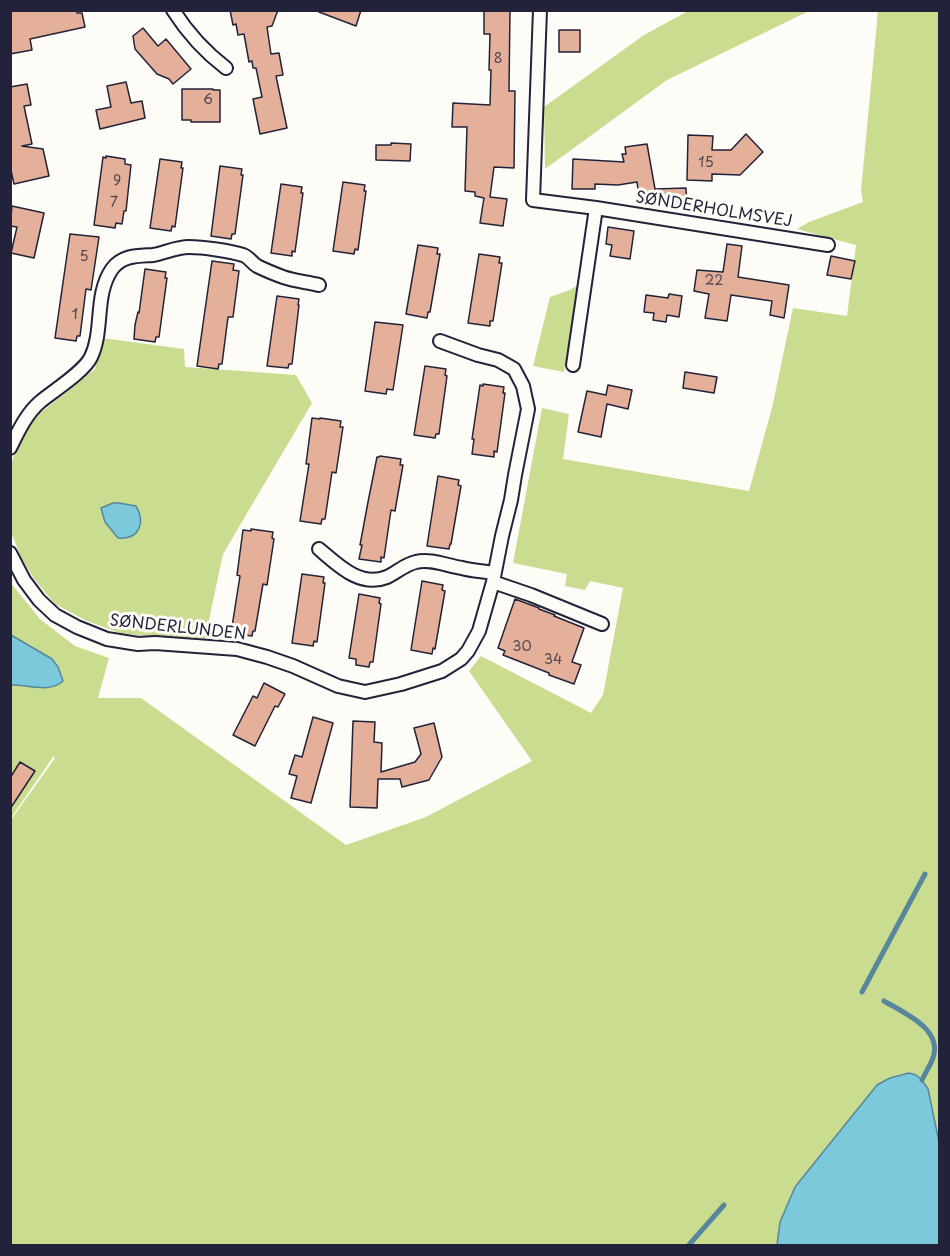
<!DOCTYPE html>
<meta charset="utf-8">
<style>
body{margin:0}
#map{position:relative;width:950px;height:1256px;overflow:hidden;background:#fdfcf7;font-family:"Playpen Sans",sans-serif}
canvas{display:block}
.frame{position:absolute;inset:0;border:12px solid #22223b;pointer-events:none}
</style>
<div id="map">
<canvas width="950" height="1256"></canvas>
<div class="frame"></div>
</div>
<script>
const g = document.querySelector('canvas').getContext('2d');
g.lineJoin = 'round';
function fillPath(path, color) {
  g.fillStyle = color;
  g.fill(path, 'evenodd');
}
function trace(path, color, width, dash) {
  g.strokeStyle = color;
  g.lineWidth = width;
  g.lineCap = dash ? 'butt' : 'round';
  g.setLineDash(dash || []);
  g.stroke(path);
}
function write(font, color, halo, rows, align = 'center') {
  g.font = font + ' "Playpen Sans",sans-serif';
  g.lineWidth = 6;
  g.setLineDash([]);
  g.textBaseline = 'middle';
  g.strokeStyle = halo;
  g.fillStyle = color;
  for (const [text, x, y, turn = 0] of rows) {
    g.save();
    g.translate(x, y);
    g.rotate((+turn || 0) * Math.PI / 180);
    g.textAlign = isNaN(turn) ? turn : align;
    if (halo) g.strokeText(text, 0, 0);
    g.fillText(text, 0, 0);
    g.restore();
  }
}
fillPath(new Path2D(`
 M690 10 809 11 667 80 545 169 544 107 644 35Z
 M878 11H939V1245H11V820L55 758 53 757 11 818V685L22 684 46 688 52 659 11 635 10 582 40 619 75 646 109 658 98 698H141L346 845 426 817 532 761 469 671 481 656 591 713 603 695 623 588 590 581 585 590 565 586 567 574 513 563 542 408 569 414 563 459 749 491 772 408 793 308 847 316 856 245 797 229 809 222 863 202 861 191Z
 M578 285 564 372 533 366 550 297 570 290Z
 M102 338 184 349 185 367 296 375 312 403 223 554 207 629 209 639 146 636 120 633 87 621 55 604 34 579 21 557 11 532V469L13 458 28 423 95 369Z`), '#c9dc90');
const water = new Path2D(`
 M113 503H119L136 506C146 523 139 540 118 538L105 522 101 508Z
 M11 635 52 659 58 667 63 681C49 694 27 684 11 685Z
 M909 1073 916 1075 922 1080 928 1089 939 1142V1245H777L780 1222 795 1187 877 1085 890 1078Z`);
fillPath(water, '#7cc9dc');
trace(water, '#58869c', 1.5);
trace(new Path2D(`
 M862 992 925 874
 M884 1001C904 1013 943 1029 933 1058 930 1066 925 1073 922 1080
 M688 1246 724 1205`), '#58869c', 5);
const building = new Path2D(`
 M10 10H77V13H82L85 27 30 39 32 50 10 54Z
 M230 10H278L272 26 267 27 271 54 279 53 283 75 276 76 287 128 260 134 253 99 262 97 256 68H253L252 61 249 62 244 34 238 35 236 24 233 25Z
 M319 10H361L356 26 319 12Z
 M484 10H510L509 91H515L514 168 494 167 490 197 507 199 503 226 480 223 484 198 475 196V192L465 191 467 127H452L453 103 490 105 491 70H489L490 34H484Z
 M143 28 158 46 166 39 191 69 173 84 169 79 157 74 135 49 133 36Z
 M559 30H580V52H559Z
 M126 82 131 103 142 101 145 118 100 129 96 110 111 107 107 86Z
 M27 84 31 105 24 106 32 144 22 146 43 149 49 176 14 184 10 166V87Z
 M182 89H213V90H220V122H191V120H182Z
 M746 134 763 152 740 175 712 174V181L687 180 688 135 713 136 712 150H731Z
 M391 143 411 144 410 161 376 160V145H391Z
 M647 144 655 189 686 188 687 206H669V202L655 204 654 200 640 203 637 182 618 185 595 184V189H572L573 159 624 162 622 154H626L625 147Z
 M106 156 125 159V164L131 165 126 211H124L122 224 116 223 115 228 94 225 103 157 106 158Z
 M160 159 182 162 181 168H183L175 227 172 226 171 231 150 228Z
 M220 166 242 169 241 175H243L235 234H232L231 239 211 236Z
 M343 182 365 185 364 191H366L358 250 355 249 354 254 333 251Z
 M281 184 302 187 301 193H303L295 252 292 251V256L271 253Z
 M12 206 44 213 34 258 11 253 17 227 10 226Z
 M608 227 634 231 630 259 610 256 612 245 606 244Z
 M70 234 99 237 91 290 86 289 80 336H77L76 341 55 338Z
 M727 244 742 246 738 277 789 285 784 318 770 315 772 301 731 295 727 321 705 318 709 294 694 291 697 270 723 272Z
 M418 245 438 248 437 254H440L430 312H428L427 318 406 314Z
 M479 254 500 257 499 263H502L493 321H490V326L468 323Z
 M831 256 855 261 851 279 827 275Z
 M212 261 234 264 233 270 239 271 233 317H228L222 364H219L218 369 197 366Z
 M145 269 166 272 165 278H167L159 337H156L155 342 134 339 135 325 138 312 139 313Z
 M669 294 682 296 679 317 667 315 666 322 653 320 654 313 644 312 646 295 668 298Z
 M277 296 299 299 298 305H299L292 364H289L288 368 267 366Z
 M375 322 403 325 393 390 387 389 386 394 365 391Z
 M425 366 446 369 445 375 447 376 439 434H436L435 438 414 435Z
 M685 372 717 377 714 393 683 388Z
 M483 384 504 387 503 393H505L497 452 494 451V457L472 454 474 439H472L480 385 483 386Z
 M608 385 632 390 628 409 607 404 601 437 578 432 587 391 606 395Z
 M312 418 320 419V418L341 421 340 427H343L336 473 332 472 325 519H322L321 524 300 521 309 464H306Z
 M380 456 401 459 400 465H403L395 511 391 510 384 558 381 557V562L359 559 362 545H360L368 502 377 457H379Z
 M438 476 459 480 458 485 461 486 451 544H450L449 549 427 546Z
 M251 529 273 532 272 538 274 539 267 585 263 584 255 631H253L252 636 231 633 240 576 237 575 243 530 251 531Z
 M302 574 324 577 323 583H325L317 642 314 641 313 646 292 643Z
 M422 581 443 585 442 590 445 591 435 649 433 648 432 654 411 650Z
 M359 594 380 598 379 603 381 604 373 662H370L369 667 356 665V659L349 658Z
 M515 599 539 608V609L555 615 554 616 584 628 572 662 581 665 574 684 549 675V673L503 655 505 651 498 648Z
 M264 683 285 694 278 707 275 706 255 746 233 735 253 696 257 698Z
 M313 717 333 723 311 803 291 798 297 776 289 774 295 755 302 757Z
 M353 721 375 722 374 742 382 743 381 772 415 762 421 754 414 728 434 723 442 757 429 780 402 787 400 779H378L377 808 350 807Z
 M20 762 35 771 10 809V778Z`);
fillPath(building, '#e5b099');
trace(building, '#22223b', 1.5);
const street = new Path2D(`
 M173 10C187 32 205 52 226 68
 M540 10 533 200 596 208 828 245
 M573 365 596 208
 M10 448C18 432 26 414 40 402 53 391 84 372 91 357 104 330 94 295 112 269 122 255 138 256 153 255 165 253 176 247 189 247 203 247 230 251 243 255 249 257 252 263 257 266 265 270 275 274 283 277 294 281 307 282 319 285
 M319 549C338 565 360 588 387 577 397 572 406 564 416 562 430 558 448 566 462 568 472 571 483 571 494 573
 M10 553 24 580 39 600 55 615 77 627 107 639 138 644 155 643 237 649 267 657 293 666 338 686 365 692 401 684 442 671 461 659 468 651 479 631 493 582 502 536 511 500 515 475 528 409 523 386 514 369 498 360 478 355 440 341
 M493 582 531 595 602 624`);
trace(street, '#22223b', 16);
trace(street, '#fdfcf7', 12);
write('14px', '#534652', null, [
 ["8",498,59],
 ["6",208,100],
 ["15",706,163],
 ["9",117,181],
 ["7",114,203],
 ["5",84,257],
 ["22",714,281],
 ["1",75,315],
 ["30",522,647],
 ["34",553,660]
]);
write('16px', '#22223b', '#fdfcf7', [
 ["SØNDERHOLMSVEJ",714,210,9],
 ["SØNDERLUNDEN",178,628,6]
]);
</script>
